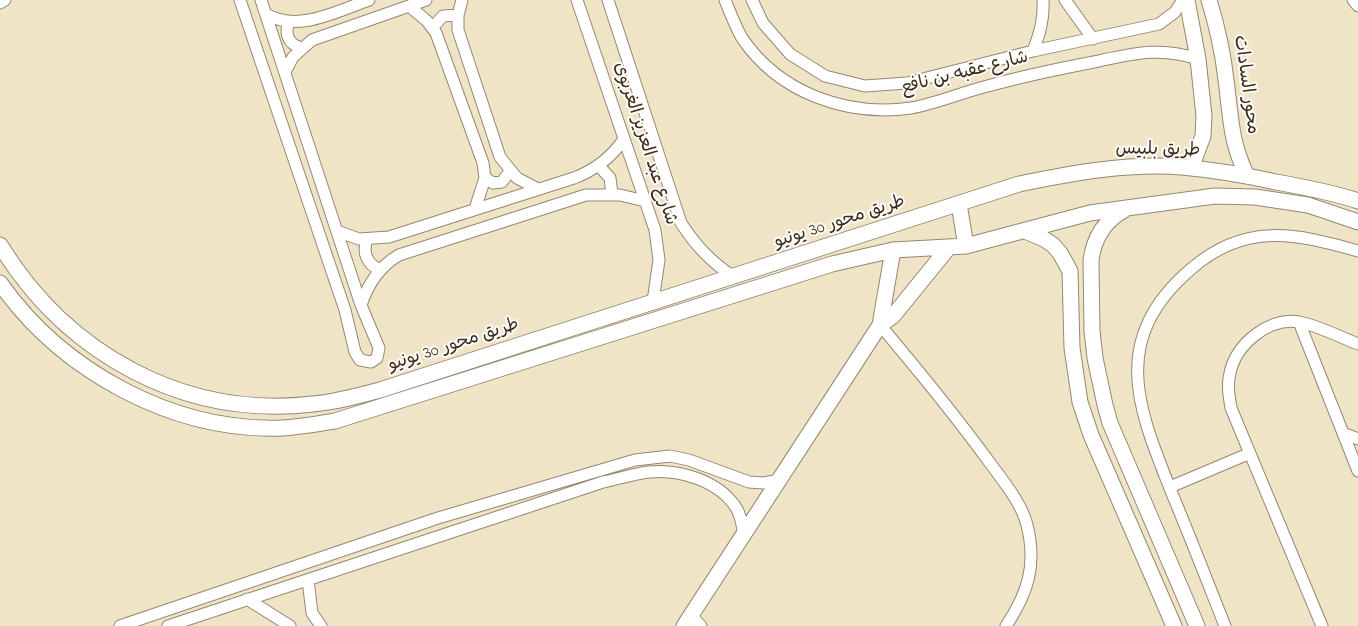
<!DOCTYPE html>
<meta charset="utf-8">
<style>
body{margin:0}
canvas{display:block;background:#f0e4c6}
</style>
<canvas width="1358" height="626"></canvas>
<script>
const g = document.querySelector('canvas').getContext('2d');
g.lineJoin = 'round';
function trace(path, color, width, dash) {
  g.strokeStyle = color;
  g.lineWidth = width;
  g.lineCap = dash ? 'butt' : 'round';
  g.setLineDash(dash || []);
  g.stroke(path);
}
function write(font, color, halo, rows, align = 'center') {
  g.font = font + ' "Indie Flower","Playpen Sans Arabic",sans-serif';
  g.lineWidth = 4;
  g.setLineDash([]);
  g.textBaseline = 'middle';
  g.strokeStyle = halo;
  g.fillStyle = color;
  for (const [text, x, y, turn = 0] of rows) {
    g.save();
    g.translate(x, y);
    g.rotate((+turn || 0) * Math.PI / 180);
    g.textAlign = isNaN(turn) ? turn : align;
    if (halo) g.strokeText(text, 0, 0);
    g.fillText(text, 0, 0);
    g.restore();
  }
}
const minor = new Path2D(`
 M240 0 345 310 355 352 360 360 371 362 377 358 379 348 361 305 261 0
 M462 0 458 15V30L500 157 517 178 538 189
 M577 0 655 230 659 260 653 301
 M608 0 681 223C696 246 711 262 734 277
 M725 0C730 12 735 26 742 38 779 93 847 117 911 108 935 104 960 93 984 87 1020 77 1057 69 1094 62 1132 54 1160 46 1198 59
 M752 0 763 23 790 54 825 76 865 86 907 83 1033 51 1159 24 1175 12 1183 0
 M1065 0 1093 39
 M1353 0 1358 6
 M0 3 5 0
 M409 6 427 21 436 33 483 163 485 178 475 209
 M266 14C298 33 337 11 369 0
 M289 22C284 35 289 44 301 48
 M433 27 443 16 458 15
 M1033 51C1040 33 1044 19 1043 0
 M285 72 293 57 312 40 426 0
 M599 166 610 178 612 194
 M485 178 493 183 502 182 510 171
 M337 231 359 239 389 237 574 178C595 170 611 158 624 139
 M367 239C362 253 367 264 380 270
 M361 305C368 284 380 266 399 255L586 195H620L645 201
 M1299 322 1358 471
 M880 325C918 370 955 415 990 463 1003 481 1021 502 1027 525 1037 565 1028 593 1006 626
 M1343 433 1358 439
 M1170 487 1248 454
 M308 580 312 613 321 626
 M247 599 290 626
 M691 615 701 626
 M120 626 438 518 635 460 670 456 689 460 749 482 763 483 781 480
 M168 626 603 482C618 479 633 474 649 472 678 469 717 480 735 506 741 514 742 525 744 535
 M1225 626C1208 583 1191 539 1173 496 1139 410 1107 341 1191 269 1245 222 1295 233 1358 251
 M1322 626 1231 408C1229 396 1227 385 1230 373 1236 344 1269 317 1299 322 1319 326 1340 337 1358 344`);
const tertiary = new Path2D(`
 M1187 0 1198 59 1204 116 1203 136 1191 168
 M1209 0C1217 26 1223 53 1226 80 1231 117 1230 139 1246 174
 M959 204 966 246
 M1124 210C1104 221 1094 238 1091 260L1092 331 1095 358 1105 405 1110 423 1197 626
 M1025 231 1044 239 1053 245 1060 253 1070 271 1072 348 1080 402 1091 435 1174 626
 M0 245C67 354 184 419 313 404 336 402 358 396 380 390L1019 184C1072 173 1127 163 1182 167 1214 170 1245 175 1276 182 1304 187 1331 192 1358 201
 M0 283C62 371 173 432 282 428 300 427 317 424 335 421L832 264 893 250 966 246 1090 213 1215 196 1255 197 1308 205 1358 222
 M880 325 893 250
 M684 626 880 325 893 316 949 247`);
trace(minor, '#968772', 13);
trace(tertiary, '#968772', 17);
trace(minor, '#fff', 11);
trace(tertiary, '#fff', 15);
write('18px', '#3b2a1e', '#fdfcf7', [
 ["شارع عقبه بن نافع",965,74,-14],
 ["محور السادات",1245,85,82],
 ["شارع عبد العزيز الغربوى",644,144,72],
 ["طريق بلبيس",1158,151,1],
 ["طريق محور 30 يونيو",840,223,-18],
 ["طريق محور 30 يونيو",454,346,-18]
]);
</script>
